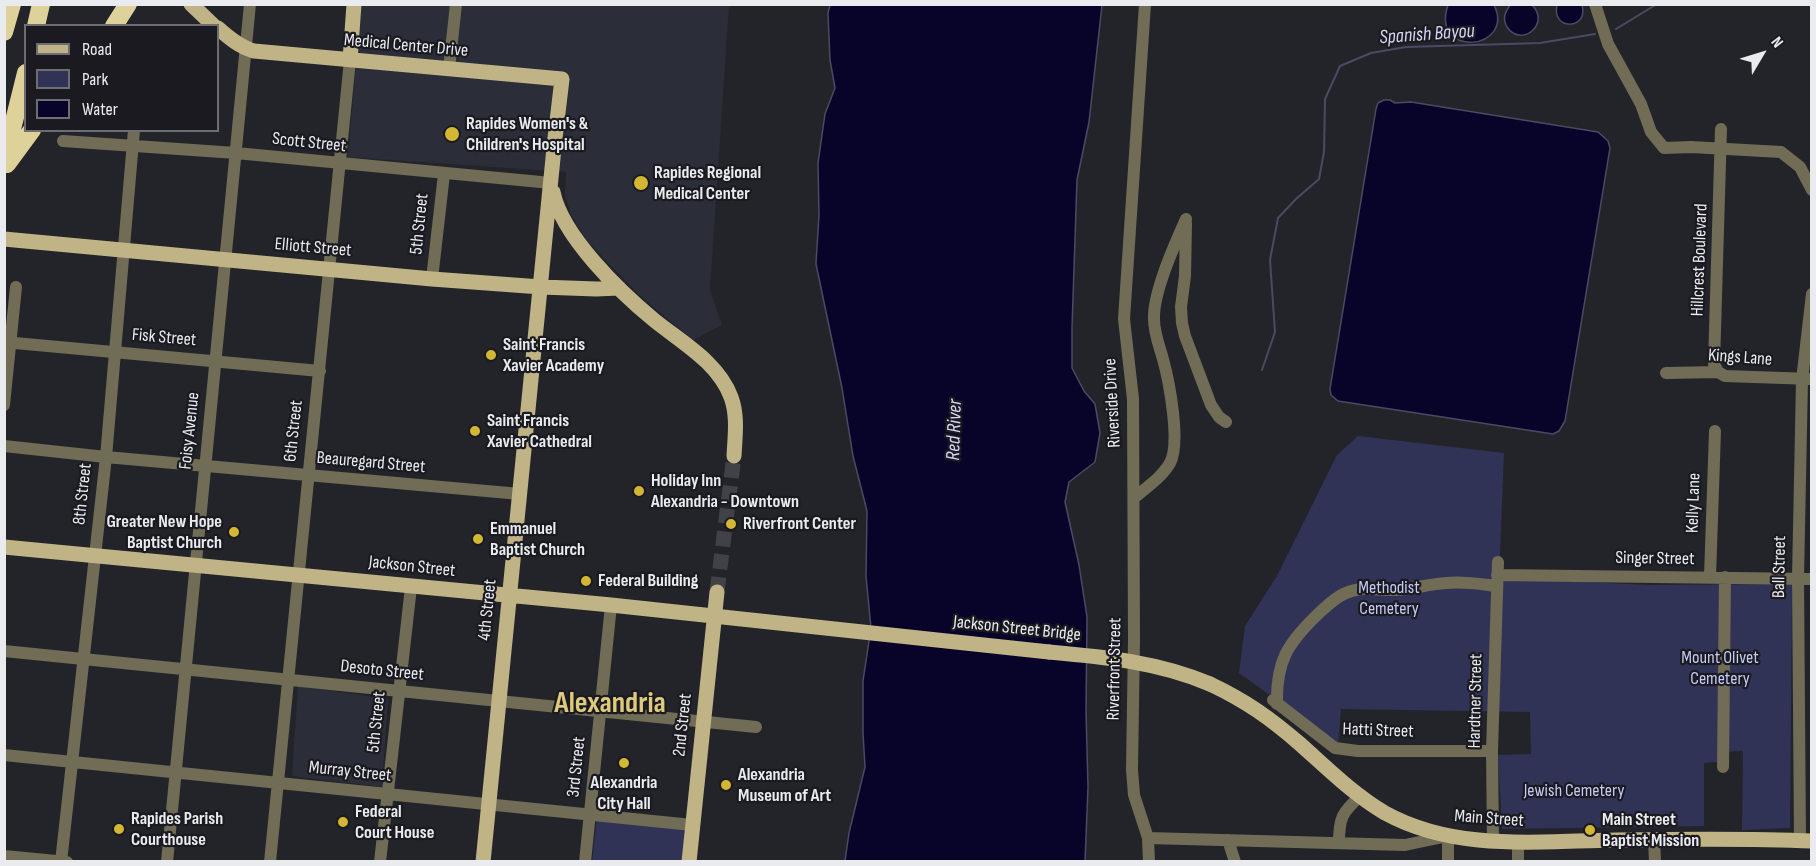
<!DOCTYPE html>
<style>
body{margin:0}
#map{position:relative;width:1816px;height:866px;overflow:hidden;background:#23242a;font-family:"Sofia Sans Condensed",sans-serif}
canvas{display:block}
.frame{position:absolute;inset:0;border:6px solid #eaebef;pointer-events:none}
.legend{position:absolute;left:24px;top:24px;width:195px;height:108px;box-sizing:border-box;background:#1a1a20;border:2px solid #6d6e73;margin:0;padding:8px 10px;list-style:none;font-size:18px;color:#eaebef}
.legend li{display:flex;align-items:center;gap:12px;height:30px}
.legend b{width:30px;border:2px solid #6d6e73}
.north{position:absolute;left:1732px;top:24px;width:60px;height:60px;-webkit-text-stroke:4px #1a1a20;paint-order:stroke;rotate:52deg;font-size:16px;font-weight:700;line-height:24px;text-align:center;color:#eaebef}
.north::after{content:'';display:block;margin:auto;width:21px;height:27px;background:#eaebef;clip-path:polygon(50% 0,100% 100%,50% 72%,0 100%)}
</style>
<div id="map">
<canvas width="1816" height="866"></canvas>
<div class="frame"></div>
<ul class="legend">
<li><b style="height:8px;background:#c0b487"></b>Road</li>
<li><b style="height:16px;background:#303356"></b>Park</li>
<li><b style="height:16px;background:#080429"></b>Water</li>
</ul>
<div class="north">N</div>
</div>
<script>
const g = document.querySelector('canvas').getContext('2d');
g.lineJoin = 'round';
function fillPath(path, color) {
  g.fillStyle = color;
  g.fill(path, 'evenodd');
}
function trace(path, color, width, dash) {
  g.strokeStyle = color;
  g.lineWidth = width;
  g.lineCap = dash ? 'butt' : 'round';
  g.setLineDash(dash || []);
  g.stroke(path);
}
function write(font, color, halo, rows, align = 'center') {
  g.font = font + ' "Sofia Sans Condensed",sans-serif';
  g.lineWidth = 4.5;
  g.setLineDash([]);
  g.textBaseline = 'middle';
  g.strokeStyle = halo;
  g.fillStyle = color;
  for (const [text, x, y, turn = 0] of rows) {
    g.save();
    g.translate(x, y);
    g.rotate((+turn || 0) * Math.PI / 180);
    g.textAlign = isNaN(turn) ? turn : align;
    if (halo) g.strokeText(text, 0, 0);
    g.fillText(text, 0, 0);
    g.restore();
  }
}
fillPath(new Path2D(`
 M361 5H729L710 290 722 325 693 340 640 296 587 241 571 215 565 195 566 172 348 157Z
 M298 686 388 699 382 787 292 776Z`), '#2b2d38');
fillPath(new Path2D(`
 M1358 436 1504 453 1499 578 1649 585 1792 584 1790 828 1742 830 1743 751 1717 752V762L1704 763V826L1502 829 1498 755 1531 754 1530 712 1341 709 1338 744 1239 673 1245 626 1277 576 1337 455Z
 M597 817 691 826 685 861 592 862Z`), '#303356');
const water = new Path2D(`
 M1511 4 1532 5C1551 24 1521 48 1507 27 1502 18 1505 12 1511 4Z
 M830 5H1102L1089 122 1077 180 1072 327V368L1084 391 1095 404 1100 433 1095 462 1069 482 1065 502 1079 565 1087 617 1086 712 1088 787 1085 861H845L849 833 865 767 863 733V681L871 628 866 576 867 511 853 456 842 388 816 264 819 215 818 163 825 114 835 88 830 60 828 13Z
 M1448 5H1494C1516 50 1430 59 1448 5Z
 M1557 5H1582C1589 30 1551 31 1557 5Z
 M1384 100H1390L1395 103 1411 102 1598 132 1608 141 1610 148 1565 421 1559 431 1553 434 1338 401 1331 395 1330 389 1376 109 1378 103Z`);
fillPath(water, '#080429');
trace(water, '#4c4964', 1.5);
trace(new Path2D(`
 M1616 29 1657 4
 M1262 370 1275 332 1270 260 1278 218 1296 199 1319 179 1324 152 1325 99 1340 66 1371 53 1406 47 1540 43 1595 34`), '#4c4964', 2);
trace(new Path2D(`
 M717 592 734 456`), '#414248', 15, [15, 8]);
trace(new Path2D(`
 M1145 4 1124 319 1133 399 1134 640 1132 770 1134 795 1148 838 1149 862
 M1595 4 1608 44 1641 104 1651 132 1664 148 1691 147 1781 152 1800 167 1812 190
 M449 69 456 4
 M63 141 236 153 551 183
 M1186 223 1185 276 1181 307 1182 323 1185 336 1211 405 1219 417 1226 422
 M432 279 444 174
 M4 342 320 371
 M1718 372 1714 364 1721 129
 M1666 373 1718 372 1725 376 1812 379
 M4 405 16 287
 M4 446 106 457 520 494
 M1134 498C1147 487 1162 477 1170 463 1181 443 1169 381 1163 359 1159 345 1154 333 1154 319 1153 292 1175 244 1186 219
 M1497 575 1812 579
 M1710 577 1715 431
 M4 651 756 727
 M1273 700 1335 748 1358 751H1492
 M1277 704C1276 662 1287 644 1317 615 1326 607 1335 597 1346 593 1363 585 1378 591 1396 590 1413 589 1429 584 1446 583 1463 581 1480 584 1497 586
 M4 755 692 825
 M1723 767 1725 577
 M1148 838 1405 845 1448 836V862
 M1654 839 1655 862
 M1228 840 1235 862
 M1800 840 1798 578 1802 380 1812 294
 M1493 842 1492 751 1498 562
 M1339 843C1339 817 1342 813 1361 795
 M4 856 67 862
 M61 862 106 457 134 130
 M167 862 250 4
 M270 862 350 60
 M380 862 411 587
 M585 862 611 605
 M1518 862V842`), '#716c56', 12);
trace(new Path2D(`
 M191 4 214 26
 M218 28C229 38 240 47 254 51L562 79 555 138 483 862
 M350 60 354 4
 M553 192C562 236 620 292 654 320 681 342 718 362 731 397 738 416 735 436 734 456
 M4 239 432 279 541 287 596 289 619 288
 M4 547 611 605 1049 652
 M1210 684C1246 701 1270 718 1300 744 1327 768 1354 795 1385 813 1456 852 1538 841 1616 840 1681 839 1747 838 1812 841
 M689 862 717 592`), '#c0b487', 15);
trace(new Path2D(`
 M36 26 41 4
 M114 26 128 4
 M4 32 12 4
 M4 161 26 73
 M7 164 32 130`), '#dfd19a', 18);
trace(new Path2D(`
 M1049 652C1105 657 1158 662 1210 684`), '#c0b487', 15);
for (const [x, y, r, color] of [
 [452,134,8,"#d4b635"],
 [641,183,8,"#d4b635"],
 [491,355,6,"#d4b635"],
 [475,431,6,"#d4b635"],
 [639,491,6,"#d4b635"],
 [731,524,6,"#d4b635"],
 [234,532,6,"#d4b635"],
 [478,539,6,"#d4b635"],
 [586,581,6,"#d4b635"],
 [624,763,6,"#d4b635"],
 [726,785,6,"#d4b635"],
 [343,822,6,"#d4b635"],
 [119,829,6,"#d4b635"],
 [1590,830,6,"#d4b635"]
]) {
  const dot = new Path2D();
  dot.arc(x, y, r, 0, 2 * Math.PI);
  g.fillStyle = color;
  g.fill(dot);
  trace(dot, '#1a1a20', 2);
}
write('18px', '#eaebef', '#1a1a20', [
 ["Medical Center Drive",406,46,5],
 ["Scott Street",309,143,6],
 ["5th Street",420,224,-84],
 ["Elliott Street",313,248,5],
 ["Hillcrest Boulevard",1700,260,-88],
 ["Fisk Street",164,338,5],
 ["Kings Lane",1740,358,4],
 ["Riverside Drive",1113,403,-93],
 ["Foisy Avenue",190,431,-84],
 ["6th Street",294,431,-84],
 ["Beauregard Street",371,463,5],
 ["8th Street",83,494,-84],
 ["Kelly Lane",1694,503,-88],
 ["Singer Street",1655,559,1],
 ["Jackson Street",412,567,6],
 ["Ball Street",1780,567,-89],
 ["4th Street",488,610,-84],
 ["Jackson Street Bridge",1017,629,6],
 ["Riverfront Street",1115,669,-89],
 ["Desoto Street",382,671,6],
 ["Hardtner Street",1476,701,-89],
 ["5th Street",377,722,-84],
 ["2nd Street",683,725,-84],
 ["Hatti Street",1378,731,2],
 ["3rd Street",577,767,-84],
 ["Murray Street",350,772,6],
 ["Main Street",1489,819,4]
]);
write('bold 18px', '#eaebef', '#1a1a20', [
 ["Rapides Women's &",466,124],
 ["Children's Hospital",466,145],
 ["Rapides Regional",654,173],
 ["Medical Center",654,194],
 ["Saint Francis",503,345],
 ["Xavier Academy",503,366],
 ["Saint Francis",487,421],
 ["Xavier Cathedral",487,442],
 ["Holiday Inn",651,481],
 ["Alexandria - Downtown",651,502],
 ["Greater New Hope",222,522,"right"],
 ["Baptist Church",222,543,"right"],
 ["Riverfront Center",743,524],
 ["Emmanuel",490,529],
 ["Baptist Church",490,550],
 ["Federal Building",598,581],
 ["Alexandria",738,775],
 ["Museum of Art",738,796],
 ["Alexandria",624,783,"center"],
 ["City Hall",624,804,"center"],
 ["Federal",355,812],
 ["Court House",355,833],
 ["Rapides Parish",131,819],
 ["Courthouse",131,840],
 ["Main Street",1602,820],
 ["Baptist Mission",1602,841]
], 'left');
write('18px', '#c5cbf7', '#1a1a20', [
 ["Methodist",1389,588],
 ["Cemetery",1389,609],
 ["Mount Olivet",1720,658],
 ["Cemetery",1720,679],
 ["Jewish Cemetery",1574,791]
]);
write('italic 20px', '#d2d6f4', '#1a1a20', [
 ["Spanish Bayou",1427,35,-4],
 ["Red River",955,430,-88]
]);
write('bold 30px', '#deca7c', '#1a1a20', [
 ["Alexandria",610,704]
]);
</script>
